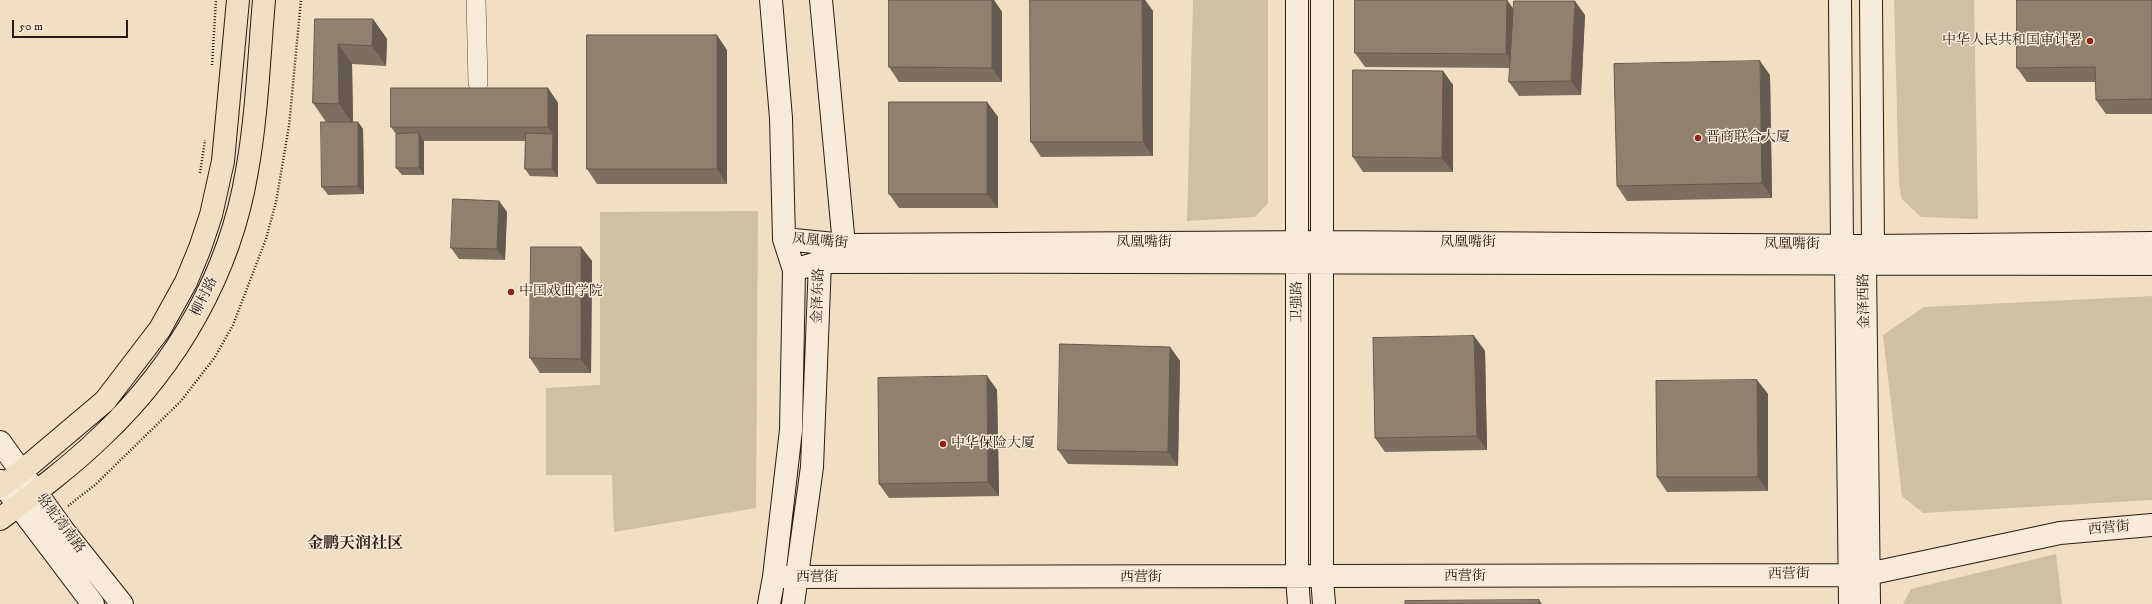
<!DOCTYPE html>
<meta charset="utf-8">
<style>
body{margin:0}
#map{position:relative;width:2152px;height:604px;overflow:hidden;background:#f2dfc3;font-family:"IM FELL DW Pica",serif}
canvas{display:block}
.scale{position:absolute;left:12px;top:20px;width:116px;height:18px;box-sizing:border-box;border:2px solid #2a1a13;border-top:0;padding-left:5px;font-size:12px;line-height:14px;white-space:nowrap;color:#2a1a13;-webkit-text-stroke:3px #f7ead8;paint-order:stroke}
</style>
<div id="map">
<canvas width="2152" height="604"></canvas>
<div class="scale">50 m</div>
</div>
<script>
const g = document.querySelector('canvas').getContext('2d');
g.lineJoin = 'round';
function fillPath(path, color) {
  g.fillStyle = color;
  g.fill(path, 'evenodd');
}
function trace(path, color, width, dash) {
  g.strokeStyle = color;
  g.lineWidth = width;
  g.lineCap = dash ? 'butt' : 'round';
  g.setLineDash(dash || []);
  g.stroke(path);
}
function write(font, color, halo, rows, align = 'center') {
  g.font = font + ' "IM FELL DW Pica","Noto Serif SC",serif';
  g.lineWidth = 3;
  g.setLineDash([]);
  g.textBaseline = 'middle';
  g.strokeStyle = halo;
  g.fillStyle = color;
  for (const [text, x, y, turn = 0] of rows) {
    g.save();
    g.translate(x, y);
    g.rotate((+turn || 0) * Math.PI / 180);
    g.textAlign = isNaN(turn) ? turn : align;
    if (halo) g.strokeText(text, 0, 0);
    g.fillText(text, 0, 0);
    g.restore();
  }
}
fillPath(new Path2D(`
 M1193 0H1268V203L1255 217 1187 221Z
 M1894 0H1974L1978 219 1921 217 1902 199 1899 185Z
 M758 211 756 508 614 532 612 475H546V388L600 385V212Z
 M2152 296V500L1923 513 1902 496 1883 335 1924 307Z
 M2056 554 2062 604H1903L1911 589Z`), '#d0bea5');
const street = new Path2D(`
 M476 0 478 83`);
const secondary = new Path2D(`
 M1297 0V577L1299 604
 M1322 0V577L1324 604
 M1840 0 1842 246 1846 264 1850 604
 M784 239 844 245 1322 242 1873 246 2152 243
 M794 270 820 262C1264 261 1708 264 2152 264
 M0 442 63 530 122 604
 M0 481 93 604
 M774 577 1849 575 1868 574 2060 533 2152 525
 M769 604 774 577 791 430 794 270 784 239 781 118 771 0
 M793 604 812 467 820 262 844 245 821 0
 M1869 604 1865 264 1873 246 1871 0`);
const primary = new Path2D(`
 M0 487 21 472 105 401 160 329 186 282 200 248 211 215 223 161 238 0
 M0 519C35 493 71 466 102 436 177 365 230 273 247 171 257 115 259 57 264 0`);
trace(street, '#5c4b3f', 20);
trace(secondary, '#2a1a13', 24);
trace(primary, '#2a1a13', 24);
trace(new Path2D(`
 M212 65 216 0
 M200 173 205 140
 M68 506 95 485 181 401 215 357 233 325 266 239 276 202 289 126 301 0`), '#2a1a13', 2.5, [1, 2]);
trace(street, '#f7ead8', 19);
trace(secondary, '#f7ead8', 22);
trace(primary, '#f2dfc3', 22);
fillPath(new Path2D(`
 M889 0H994L1002 12V82H899L889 67Z
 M1030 0H1145L1153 11V156L1041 157 1031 142Z
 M1507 0 1513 9 1585 15 1581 95 1519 96 1509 82 1510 68 1365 67 1355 53Z
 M2152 0V114H2106L2096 100V82H2027L2017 68Z
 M315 19H373L387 39 386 66 352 64 353 122H358L363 129 364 194 328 195 322 187 326 122 313 103Z
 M727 50V184H597L587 169Z
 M1443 71 1453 85V172H1363L1353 157Z
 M1770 75 1772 198 1627 201 1617 186Z
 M548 88 558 103V177L530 176 525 169V141H424V175H402L396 168V134L391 127Z
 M987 102 998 117V208H899L889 194Z
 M499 201 507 212 505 260 459 259 451 248Z
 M581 247 592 261 591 373H540L530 358Z
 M1474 336 1485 351 1487 450 1385 452 1375 438Z
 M1170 347 1180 361 1178 466 1068 464 1058 450Z
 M987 376 997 390 999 496 889 498 879 484Z
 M1757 380 1768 394V491L1667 492 1657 477Z`), '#7e6e5f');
fillPath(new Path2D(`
 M992 0H994L1002 12V82L992 68Z
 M1142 0H1145L1153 11V156L1143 142Z
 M1507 0 1517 14V68L1506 54Z
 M1575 1 1585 15 1581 95 1571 81Z
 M373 19 387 39 386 66 372 46Z
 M717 35 727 50V184L717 169Z
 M338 44 352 64 353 124 339 104Z
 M1760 61 1770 75 1772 198 1762 183Z
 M1443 71 1453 85V172L1442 158Z
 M548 88 558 103V141L548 127Z
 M987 102 998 117V208L987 194Z
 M358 122 363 129 364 194 358 186Z
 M419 133 424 141V175L419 168Z
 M553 134 558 141V177L552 169Z
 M499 201 507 212 505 260 497 249Z
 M581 247 592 261 591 373 581 359Z
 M1474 336 1485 351 1487 450 1477 436Z
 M1170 347 1180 361 1178 466 1168 452Z
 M987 376 997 390 999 496 988 482Z
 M1757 380 1768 394V491L1758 477Z
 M1539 600 1542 604H1539Z`), '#665a4e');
const building = new Path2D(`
 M889 0H992V68L889 67Z
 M1030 0H1142L1143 142H1031Z
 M1355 0H1507L1506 54 1355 53Z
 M2017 0H2152V99L2096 100 2095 67 2017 68Z
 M1514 1H1575L1571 81 1509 82Z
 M315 19H373L372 46 338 44 339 104 313 103Z
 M587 35H717V169H587Z
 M1760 61 1762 183 1617 186 1614 64Z
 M1353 70 1443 71 1442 158 1353 157Z
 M391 88H548V127H391Z
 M889 102H987V194H889Z
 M321 122H358V186L322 187Z
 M419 133V168H396V134Z
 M526 133 553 134 552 169H525Z
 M453 199 499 201 497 249 451 248Z
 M531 247H581V359L530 358Z
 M1474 336 1477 436 1375 438 1373 338Z
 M1060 344 1170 347 1168 452 1058 450Z
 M987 376 988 482 879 484 878 378Z
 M1757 380 1758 477H1657L1656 381Z
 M1539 600V604H1405V601Z`);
fillPath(building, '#92806f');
trace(building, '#665a4e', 1);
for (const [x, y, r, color] of [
 [2090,41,4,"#8f2418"],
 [1698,138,4,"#8f2418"],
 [511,292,4,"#8f2418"],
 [943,444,4,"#8f2418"]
]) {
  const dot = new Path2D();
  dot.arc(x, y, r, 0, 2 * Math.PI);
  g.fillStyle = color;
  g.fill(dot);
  trace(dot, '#f7ead8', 1.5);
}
write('14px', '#2a1a13', '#f7ead8', [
 ["中华人民共和国审计署",2082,41,"right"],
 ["晋商联合大厦",1706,138],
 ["中国戏曲学院",519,292],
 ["中华保险大厦",951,444]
], 'left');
write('14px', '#2a1a13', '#f7ead8', [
 ["凤凰嘴街",820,242,5],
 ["凤凰嘴街",1144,243],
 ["凤凰嘴街",1468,243],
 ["凤凰嘴街",1792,245],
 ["金泽东路",819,296,-88],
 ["柳村路",205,297,-64],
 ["金泽西路",1865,301,-91],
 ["卫强路",1298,302,-90],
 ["骆驼湾南路",60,524,53],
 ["西营街",2109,529,-5],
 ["西营街",1789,575,-1],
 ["西营街",1465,577],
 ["西营街",817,578],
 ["西营街",1141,578]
]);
write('bold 16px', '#2a1a13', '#f7ead8', [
 ["金鹏天润社区",355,545]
]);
</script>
